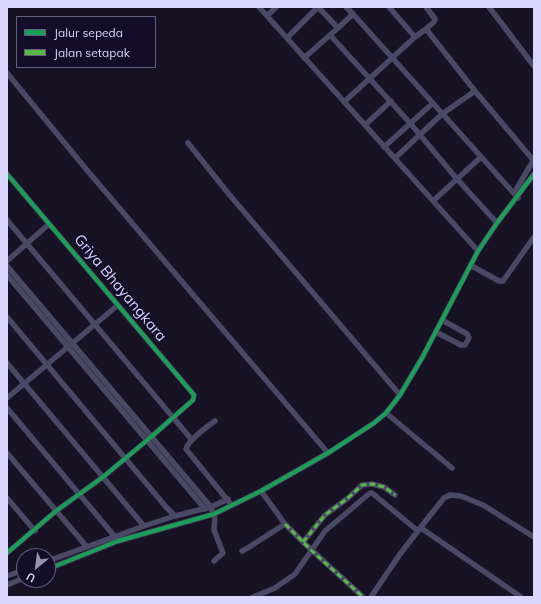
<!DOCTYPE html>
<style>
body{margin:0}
#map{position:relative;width:541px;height:604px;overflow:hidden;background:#171324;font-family:Mulish,sans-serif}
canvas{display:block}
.frame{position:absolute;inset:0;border:8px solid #dbd6ff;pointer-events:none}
.legend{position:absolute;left:16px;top:16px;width:140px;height:52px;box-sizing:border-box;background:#130d2a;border:1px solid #635d7f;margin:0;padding:5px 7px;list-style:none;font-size:12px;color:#dbd6ff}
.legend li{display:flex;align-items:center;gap:8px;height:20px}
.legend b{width:20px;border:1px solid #635d7f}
.north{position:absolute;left:16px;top:548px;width:40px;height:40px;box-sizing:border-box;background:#130d2a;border:1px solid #635d7f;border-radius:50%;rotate:209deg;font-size:11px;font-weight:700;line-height:16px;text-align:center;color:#dbd6ff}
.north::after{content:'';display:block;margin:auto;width:14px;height:18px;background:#9692b2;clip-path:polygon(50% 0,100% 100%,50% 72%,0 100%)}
</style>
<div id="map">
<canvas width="541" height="604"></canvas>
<div class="frame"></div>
<ul class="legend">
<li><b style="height:5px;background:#1a9f57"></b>Jalur sepeda</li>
<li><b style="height:5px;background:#58b947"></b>Jalan setapak</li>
</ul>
<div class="north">U</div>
</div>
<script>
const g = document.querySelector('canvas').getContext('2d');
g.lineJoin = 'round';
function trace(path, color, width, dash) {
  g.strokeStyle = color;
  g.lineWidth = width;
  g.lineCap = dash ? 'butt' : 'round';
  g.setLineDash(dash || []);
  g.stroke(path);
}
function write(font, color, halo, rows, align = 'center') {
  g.font = font + ' Mulish,sans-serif';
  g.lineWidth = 3;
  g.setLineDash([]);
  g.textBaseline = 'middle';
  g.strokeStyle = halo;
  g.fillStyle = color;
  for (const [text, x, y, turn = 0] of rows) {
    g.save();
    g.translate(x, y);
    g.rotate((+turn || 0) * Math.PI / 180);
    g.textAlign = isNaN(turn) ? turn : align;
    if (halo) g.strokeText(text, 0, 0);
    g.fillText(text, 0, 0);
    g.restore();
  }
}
trace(new Path2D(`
 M259 7 478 251
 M318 7 338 28 330 35 410 123 457 179 497 223
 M389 7 415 37
 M489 7 534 66
 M353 14 518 198
 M267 16 276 7
 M338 28 353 14 346 7
 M426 29 434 22 435 19 426 7
 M287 38 318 7
 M304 58 330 35
 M7 73 86 169 328 453
 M344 102 415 37 426 29 475 91 534 161
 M365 125 391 101
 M188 143 228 193 400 395
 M384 147 433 103
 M395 158 442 114 475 91
 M7 174 194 395 193 400 151 437 103 477 56 511 7 553
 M514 193 533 161
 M433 201 481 157
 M7 220 192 440
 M7 261 49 224
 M470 265 499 281H503L534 237
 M7 266 211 507 215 519 214 530 223 553 214 561
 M7 275 205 509
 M7 317 166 507 175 516
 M436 332 461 345H465L469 338 467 334 442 320
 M7 363 144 526
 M7 398 118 305
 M7 408 116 538
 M386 413 452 468
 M215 421C207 427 189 439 186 449L229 502
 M7 453 87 547
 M261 491 285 524 304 543 363 597
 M7 498 35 531
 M421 528 521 597
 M303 542 325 515 348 498 362 485 372 484 384 487 395 495
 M242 551 246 549 285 524
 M48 561 144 526 175 516 211 507 228 499
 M48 569 118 541 214 514 261 491 328 453 374 423 386 413 400 395 422 358 478 251 497 223 534 174
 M7 576 24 570
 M7 585 24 578
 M253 597 275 588 295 574 325 531 370 493H372L418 531
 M371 597 400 554 428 518 444 498 450 495 461 496 483 505 534 537`), '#494865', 5.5);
trace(new Path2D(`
 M285 524 311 550 363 597
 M303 542 325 515 348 498 362 485 372 484 384 487 395 495`), '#58b947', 3, [6, 3]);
trace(new Path2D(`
 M7 174 194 395 193 400 151 437 103 477 56 511 7 553
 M48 569 118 541 214 514 261 491 328 453 374 423 386 413 400 395 422 358 478 251 497 223 534 174`), '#1a9f57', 4);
write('15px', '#dbd6ff', '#130d2a', [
 ["Griya Bhayangkara",120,288,50]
]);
</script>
